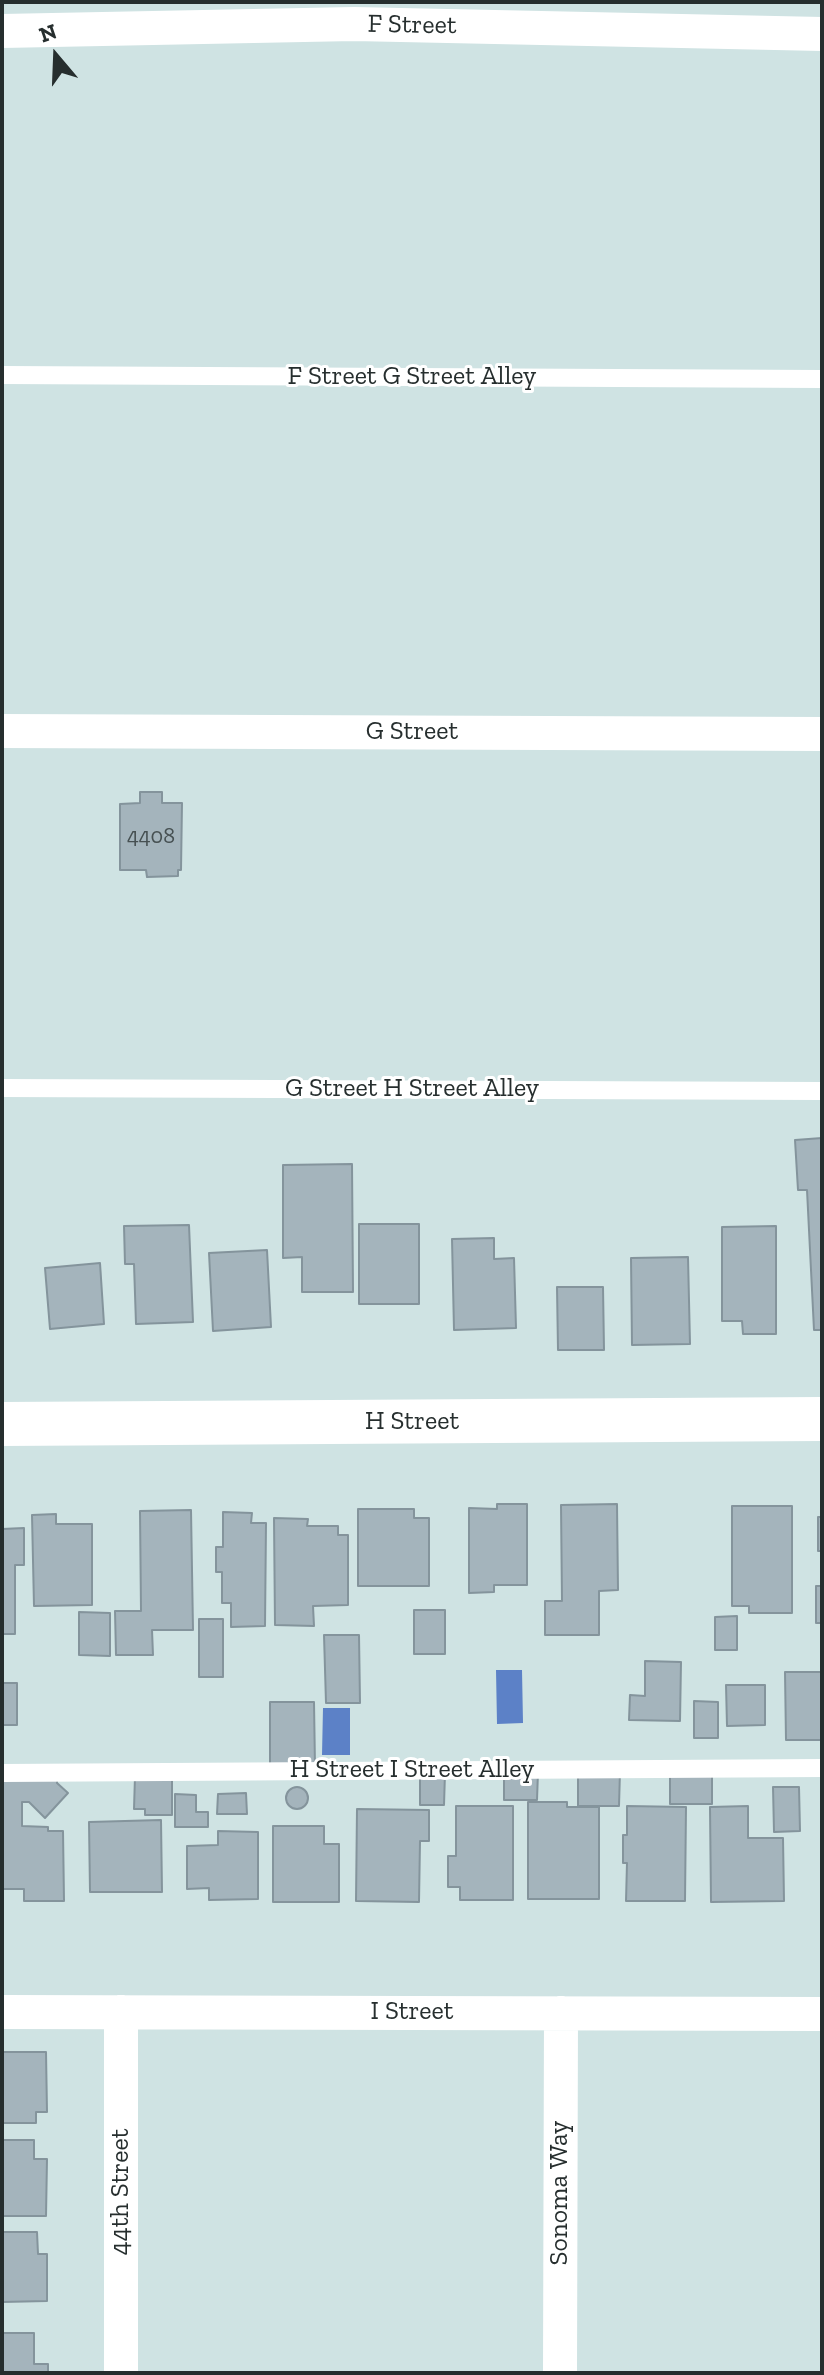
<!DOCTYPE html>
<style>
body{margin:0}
#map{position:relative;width:824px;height:2375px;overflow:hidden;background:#cfe3e3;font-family:"Zilla Slab",serif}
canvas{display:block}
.frame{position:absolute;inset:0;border:4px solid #262e2e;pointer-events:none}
.north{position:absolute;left:16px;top:16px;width:80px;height:80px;-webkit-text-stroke:6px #fff;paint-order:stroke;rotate:341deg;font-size:22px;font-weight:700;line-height:32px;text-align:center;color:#262e2e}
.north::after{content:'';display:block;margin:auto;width:28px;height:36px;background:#262e2e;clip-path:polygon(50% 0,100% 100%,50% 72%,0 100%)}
</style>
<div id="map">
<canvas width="824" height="2375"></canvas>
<div class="frame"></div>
<div class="north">N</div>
</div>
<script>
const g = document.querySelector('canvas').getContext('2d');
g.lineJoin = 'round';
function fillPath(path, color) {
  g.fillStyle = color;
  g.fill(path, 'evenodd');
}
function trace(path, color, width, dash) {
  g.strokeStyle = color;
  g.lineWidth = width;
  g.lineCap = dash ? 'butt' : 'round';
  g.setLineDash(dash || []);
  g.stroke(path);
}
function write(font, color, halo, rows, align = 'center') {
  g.font = font + ' "Zilla Slab",serif';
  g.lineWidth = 6;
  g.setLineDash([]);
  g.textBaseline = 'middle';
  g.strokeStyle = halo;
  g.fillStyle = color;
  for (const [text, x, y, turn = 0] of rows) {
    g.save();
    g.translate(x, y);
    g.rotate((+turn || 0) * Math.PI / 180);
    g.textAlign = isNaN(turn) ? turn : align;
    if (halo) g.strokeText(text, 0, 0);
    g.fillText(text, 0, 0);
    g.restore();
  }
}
fillPath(new Path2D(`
 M496 1670H522L523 1723 497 1724Z
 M323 1708H350V1755H322Z`), '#5c81c7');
const building = new Path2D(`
 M140 792H162V803H182L181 870H178V876L147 877 146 870H120V804L140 803Z
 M822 1138V1330H814L807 1190H798L795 1140Z
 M352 1164 353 1292H302V1257L283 1258V1165Z
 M359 1224H419V1304H359Z
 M189 1225 193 1322 136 1324 134 1264H125L124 1226Z
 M776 1226V1334H743L742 1321H722V1227Z
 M494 1238V1259L514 1258 516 1328 454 1330 452 1239Z
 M267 1250 271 1327 213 1331 209 1253Z
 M688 1257 690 1344 632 1345 631 1258Z
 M100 1263 104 1324 50 1329 45 1268Z
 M557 1287H603L604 1350H558Z
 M497 1504H527V1585H494V1592L469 1593V1508L497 1509Z
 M617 1504 618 1590 599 1591V1635H545V1601H562L561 1505Z
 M732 1506H792V1613H749V1606H732Z
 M358 1509H414V1518H429V1586H358Z
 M191 1510 193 1630H152L153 1655H116L115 1611H141L140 1511Z
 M223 1512 252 1513 251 1523H266L265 1626 231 1627V1603H222V1572H216V1547H223Z
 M56 1514V1524H92V1605L34 1606 32 1515Z
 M818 1517H822V1551H818Z
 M274 1518 308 1519 307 1526H338V1535H348V1605L313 1606 314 1626 275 1625Z
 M24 1528V1565H15V1634H2V1529Z
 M816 1586H822V1623H816Z
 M414 1610H445V1654H414Z
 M79 1612 110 1613V1656L79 1655Z
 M737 1616V1650H715V1617Z
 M199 1619H223V1677H199Z
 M324 1635H359L360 1703H326Z
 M645 1661 681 1662 680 1721 629 1720 630 1695 645 1696Z
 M785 1672H822V1740H786Z
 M2 1683H17V1725H2Z
 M726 1685H765V1725L727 1726Z
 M694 1701 718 1702V1738H694Z
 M270 1702H314L315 1767H270Z
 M57 1766V1783L68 1793 45 1818 29 1802H22V1826L48 1827V1831H63L64 1901H24V1889H2V1767Z
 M670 1770H712V1804H670Z
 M578 1771H620L619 1806H578Z
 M172 1772V1815H145V1809H134L135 1776Z
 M504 1772H538L537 1800H504Z
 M420 1773H445L444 1805H420Z
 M286 1798a11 11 0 1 1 22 0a11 11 0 1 1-22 0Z
 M773 1787H799L800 1831 774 1832Z
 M246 1793 247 1814H217L218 1794Z
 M175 1794 196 1795V1812H208V1827H175Z
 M528 1802H567V1807H599V1899H528Z
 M456 1806H513V1900H460V1887H448V1856H456Z
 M627 1806 686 1807 685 1901H626L627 1863H623V1835H627Z
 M748 1806V1838H783L784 1901 711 1902 710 1807Z
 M357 1809 429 1810V1841H420L419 1902 356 1901Z
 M161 1820 162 1892H90L89 1822Z
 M273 1826H324V1844H339V1902H273Z
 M218 1831 258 1832V1899L209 1900V1888L187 1889V1846L218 1845Z
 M2 2052H46L47 2112H36V2123H2Z
 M2 2140H34V2159H47L46 2216H2Z
 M2 2232H37L38 2254H47V2301L2 2302Z
 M2 2333H34V2364H48V2373H2Z`);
fillPath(building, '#a4b4bc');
trace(building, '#84949c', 2);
trace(new Path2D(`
 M2 375 822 379
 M2 1088 822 1091
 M2 1773 822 1768`), '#fff', 18);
trace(new Path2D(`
 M2 31 354 24 822 34
 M2 731 822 734
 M2 2012 822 2014
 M121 2373V2012
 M560 2373 561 2013`), '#fff', 34);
trace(new Path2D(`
 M2 1424 822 1419`), '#fff', 44);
write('22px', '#465052', null, [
 ["4408",151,837]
]);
write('26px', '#262e2e', '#fff', [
 ["F Street",412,25,1],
 ["F Street G Street Alley",412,377],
 ["G Street",412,732],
 ["G Street H Street Alley",412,1089],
 ["H Street",412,1422],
 ["H Street I Street Alley",412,1770],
 ["I Street",412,2012],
 ["44th Street",121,2192,-90],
 ["Sonoma Way",560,2193,-90]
]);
</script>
